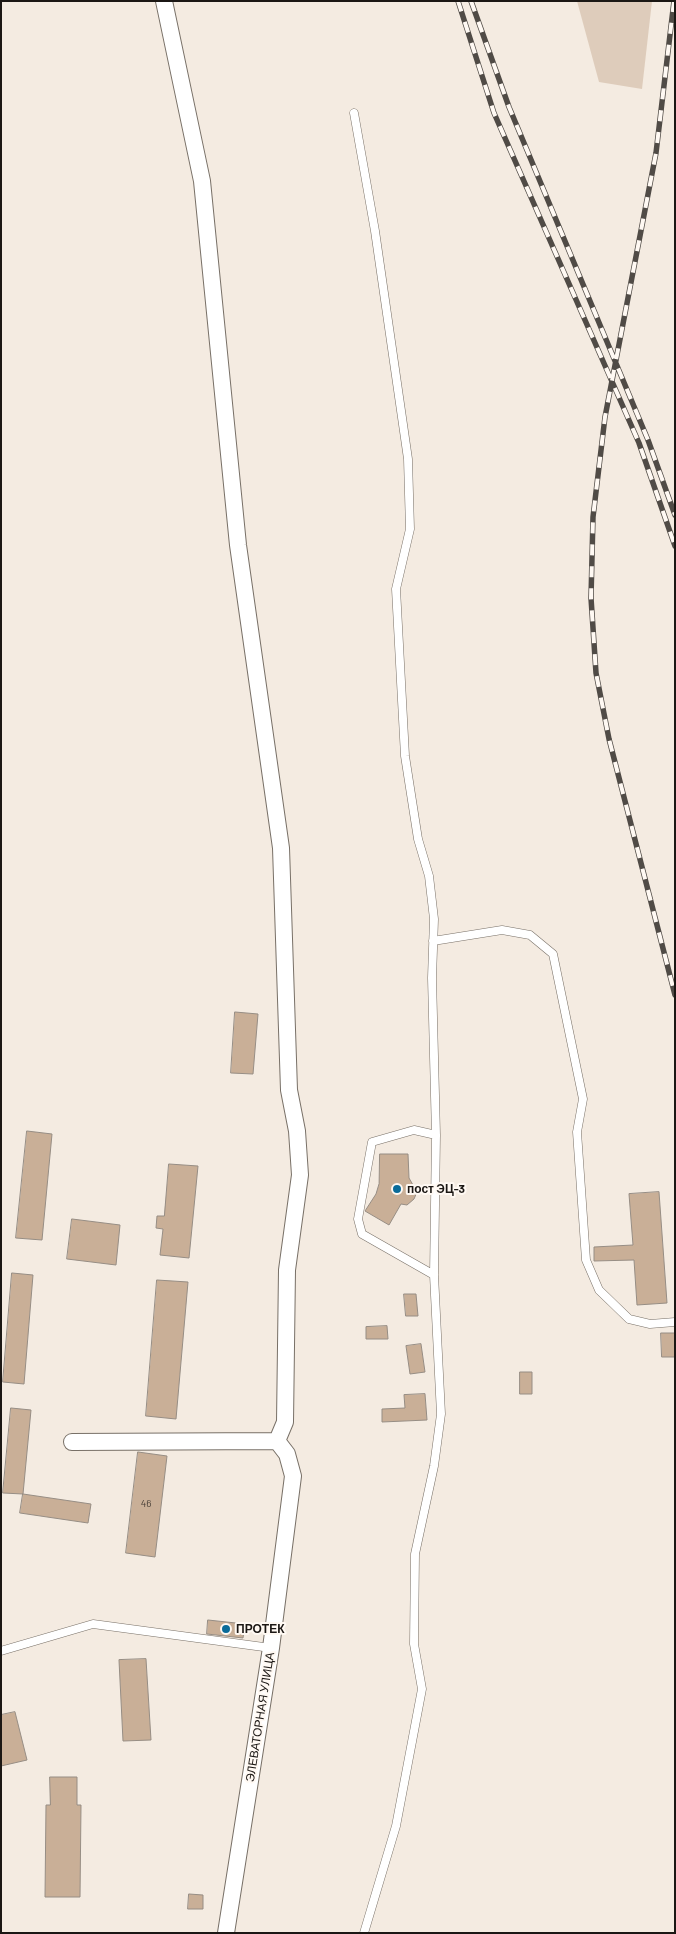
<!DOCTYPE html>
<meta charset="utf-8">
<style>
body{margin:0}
#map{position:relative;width:676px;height:1934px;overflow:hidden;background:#f4ebe1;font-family:Barlow,sans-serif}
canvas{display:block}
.frame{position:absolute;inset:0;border:2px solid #1b1714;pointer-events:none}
</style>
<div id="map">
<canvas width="676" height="1934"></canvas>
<div class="frame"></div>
</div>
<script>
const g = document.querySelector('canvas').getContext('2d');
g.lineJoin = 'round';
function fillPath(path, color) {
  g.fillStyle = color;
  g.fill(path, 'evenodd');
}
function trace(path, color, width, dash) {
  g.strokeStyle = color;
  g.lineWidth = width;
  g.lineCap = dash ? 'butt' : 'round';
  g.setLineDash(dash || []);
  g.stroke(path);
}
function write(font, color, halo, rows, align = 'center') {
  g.font = font + ' Barlow,sans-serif';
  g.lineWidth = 4;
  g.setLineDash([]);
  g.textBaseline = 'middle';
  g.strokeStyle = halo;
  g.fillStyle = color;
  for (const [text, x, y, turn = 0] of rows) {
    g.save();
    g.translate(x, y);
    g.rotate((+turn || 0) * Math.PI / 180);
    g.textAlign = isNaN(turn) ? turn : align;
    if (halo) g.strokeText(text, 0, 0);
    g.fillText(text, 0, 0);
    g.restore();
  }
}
fillPath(new Path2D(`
 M577 1H652L642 89 599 82Z`), '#deccbb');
const building = new Path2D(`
 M235 1012 258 1014 253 1074 231 1073Z
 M27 1131 52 1134 42 1240 16 1238Z
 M380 1154H408L409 1178 417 1192 414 1199 407 1205 401 1204 389 1225 365 1211 376 1194 379 1184Z
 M169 1164 198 1166 189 1258 160 1255 163 1229 156 1228 157 1216H164Z
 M659 1192 667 1303 637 1305 634 1260 594 1261V1247L633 1245 629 1194Z
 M72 1219 120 1225 116 1265 67 1259Z
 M12 1273 33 1275 24 1384 3 1382Z
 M157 1280 188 1282 176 1419 146 1416Z
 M404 1294H416L418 1316H406Z
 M387 1326 388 1339H366V1327Z
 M661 1333H675V1357H662Z
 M421 1344 425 1372 410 1374 406 1346Z
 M520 1372H532V1394H520Z
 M425 1394 427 1420 382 1422V1409L405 1408 404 1395Z
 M11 1408 31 1410 23 1494 3 1493Z
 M138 1452 167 1456 155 1557 126 1553Z
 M23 1494 91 1504 88 1523 20 1513Z
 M208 1620 245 1624 243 1638 207 1634Z
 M146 1659 151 1740 123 1741 119 1660Z
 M15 1712 27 1760 1 1766V1715Z
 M50 1777H77V1805H81L80 1897H45L46 1805H50Z
 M189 1894 203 1895V1909H188Z`);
fillPath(building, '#c9af97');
trace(building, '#968d84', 1);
const lane = new Path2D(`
 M354 113 375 231 408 459 410 529 396 589 405 756 418 839 429 876 434 919 432 978 436 1135
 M433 941 502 930 530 935 553 954 583 1099 577 1132 586 1260 599 1290 629 1319 650 1324 675 1322
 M1 1651 93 1624 271 1648
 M364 1933 396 1826 422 1689 414 1644 415 1554 434 1466 441 1414 434 1275 436 1135 414 1130 372 1142 358 1219 362 1234 434 1275`);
const street = new Path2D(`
 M164 1 202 181 238 545 281 848 289 1090 297 1131 300 1175 287 1270 285 1422 277 1441
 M72 1442 277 1441 287 1454 293 1476 271 1648 226 1933`);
trace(lane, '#787067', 9);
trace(street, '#787067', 18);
trace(lane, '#fff', 8);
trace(street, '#fff', 16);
const rail = new Path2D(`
 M458 1 494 113 639 443 675 546
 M471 1 509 107 648 440 675 515
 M674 1 656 153 605 417 593 517 591 598 596 673 609 739 675 995`);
trace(rail, '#504b46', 5.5);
trace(rail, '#fff9f3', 4, [11]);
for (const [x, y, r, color] of [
 [397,1189,5,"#0a6b99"],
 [226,1629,5,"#0a6b99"]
]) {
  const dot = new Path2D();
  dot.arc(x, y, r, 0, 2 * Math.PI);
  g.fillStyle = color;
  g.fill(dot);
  trace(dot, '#fff9f3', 2);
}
write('10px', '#463d35', null, [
 ["46",146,1504]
]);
write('bold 12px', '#1b1714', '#fff9f3', [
 ["пост ЭЦ-3",407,1189],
 ["ПРОТЕК",236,1629]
], 'left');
write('12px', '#1b1714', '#fff9f3', [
 ["ЭЛЕВАТОРНАЯ УЛИЦА",260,1717,-81]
]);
</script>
